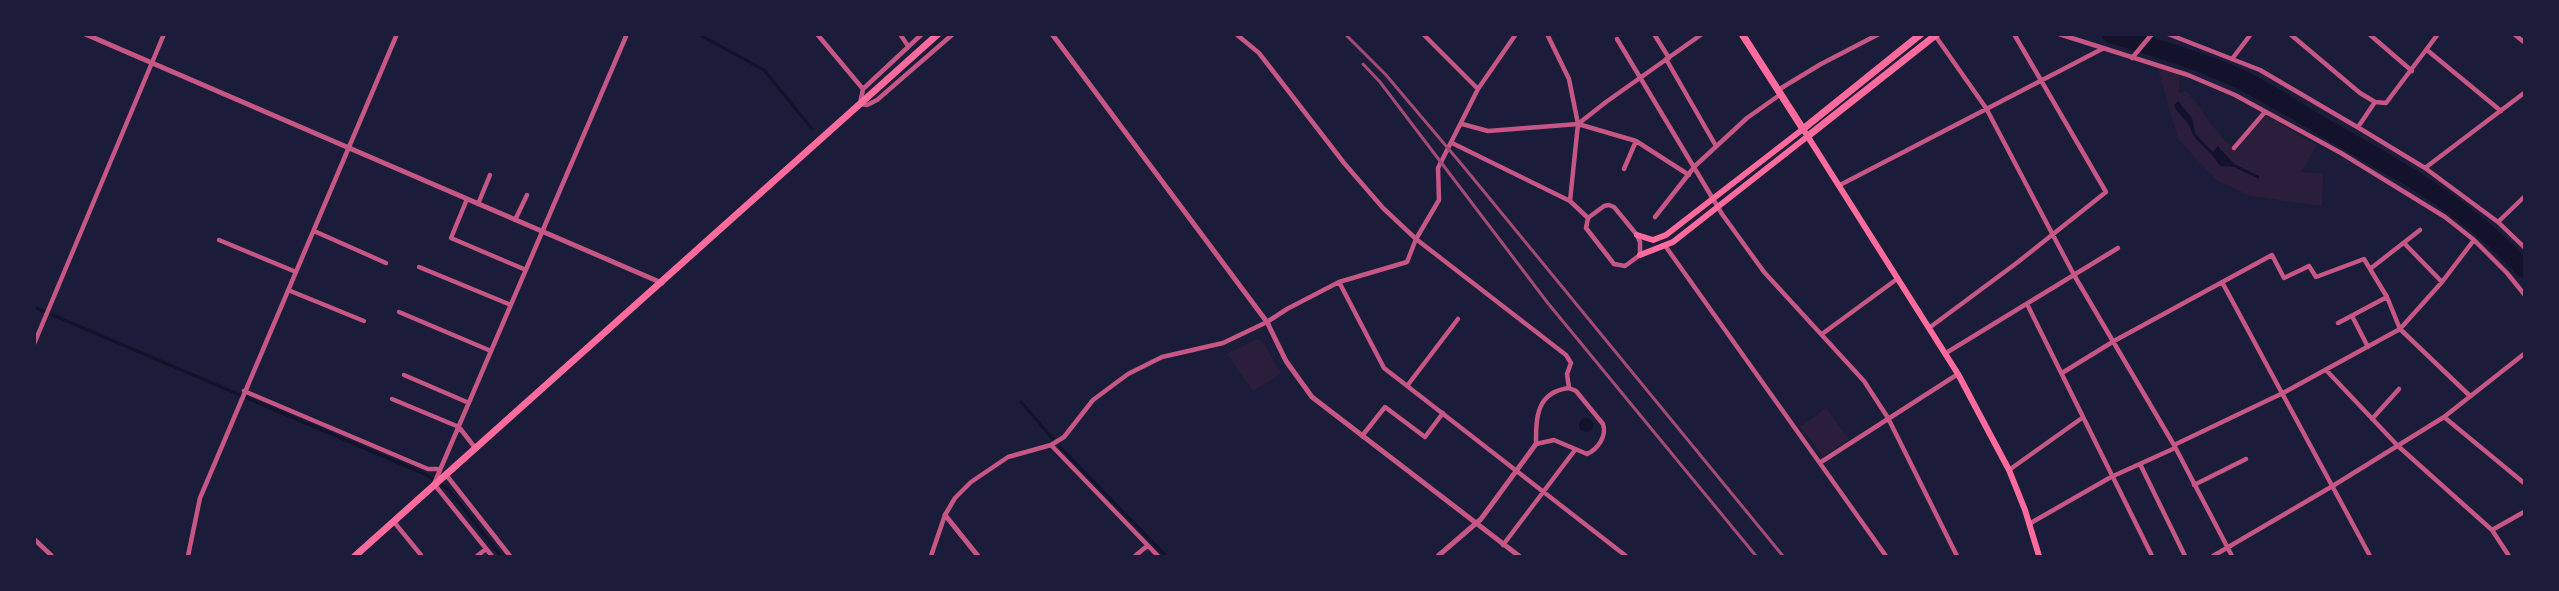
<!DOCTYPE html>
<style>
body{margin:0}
#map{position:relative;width:2559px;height:591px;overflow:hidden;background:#1b1b3a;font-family:"Alegreya Sans",sans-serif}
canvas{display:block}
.frame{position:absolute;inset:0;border:36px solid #1b1b3a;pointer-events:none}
</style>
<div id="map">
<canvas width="2559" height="591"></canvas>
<div class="frame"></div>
</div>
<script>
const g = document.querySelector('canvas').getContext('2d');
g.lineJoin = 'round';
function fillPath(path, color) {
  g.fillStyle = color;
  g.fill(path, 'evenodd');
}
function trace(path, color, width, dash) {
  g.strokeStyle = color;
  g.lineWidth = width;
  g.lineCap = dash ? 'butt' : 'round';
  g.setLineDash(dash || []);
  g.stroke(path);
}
fillPath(new Path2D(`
 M2157 66 2180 73 2179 93 2186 91C2204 110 2215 134 2236 150L2265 117H2269L2317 145 2301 172 2323 174 2322 206 2251 196 2216 180 2178 139Z
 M1257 339 1262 341 1281 373 1253 391 1227 354Z
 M1826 408 1849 439 1823 456 1800 427Z`), '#2a1e3b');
fillPath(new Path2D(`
 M2178 101 2192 118 2195 133 2198 137 2196 139C2192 134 2192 131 2189 125 2184 117 2177 114 2174 105Z
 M2218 146 2235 165 2234 167 2220 166 2211 154Z
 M1579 425a7 7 0 1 1 14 0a7 7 0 1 1-14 0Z`), '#12122b');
trace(new Path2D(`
 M698 34 764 70 812 129
 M2186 65 2236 86 2290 116
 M2295 119 2390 175
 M2197 138 2211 152
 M2235 166 2258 177
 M34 307 425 474 449 490 501 556
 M1021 402 1053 439
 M1060 447 1166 556`), '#12122b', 3);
trace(new Path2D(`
 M2111 34C2150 47 2190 57 2228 73 2260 86 2290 107 2320 125 2393 166 2467 206 2524 269`), '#12122b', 18);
trace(new Path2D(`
 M817 34 863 89
 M900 34 908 46
 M922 34 863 89 860 104 867 105 877 100 953 34
 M1236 34 1259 53 1344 163 1383 208 1416 239 1566 355 1571 363 1567 374 1569 388
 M1423 34 1478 89
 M1547 34 1569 79 1578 124 1570 201
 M1654 34 1669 58
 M1934 34 1986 108 2074 275 2174 445 2232 556
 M2059 34 2188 75 2235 95 2341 153 2445 217 2474 240 2507 273 2524 294
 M2168 34 2260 70 2364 131 2425 168 2498 222 2524 247
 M2290 34 2360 93 2375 102
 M2369 34 2412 71
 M2514 34 2524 42
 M1617 39 1722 214 1764 272 1864 381 1888 418 1957 556
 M2427 50 2501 111
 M2132 58 2152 34
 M1666 59 1716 146
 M2232 59 2251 34
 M1778 90 1821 64 1879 34
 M1462 124 1488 131 1578 124 1636 141 1689 175
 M1578 124 1606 102 1702 34
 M2358 127 2375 102 2386 103 2438 34
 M1452 143 1570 201 1588 218
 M2234 148 2265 112
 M2425 168 2524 93
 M1624 169 1636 141
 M1840 185 2102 49
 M467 199 451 238 526 270
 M478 204 490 175
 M1609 205 1614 207 1637 235 1640 242V255L1625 266 1614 264 1586 228 1588 218 1604 206Z
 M1655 217 1695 166 1747 118 1781 94
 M515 220 527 195
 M2498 222 2524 197
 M314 231 386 263
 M219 240 296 272
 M2404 243 2442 282
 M1666 247 1886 556
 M419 267 511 305
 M2370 269 2420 230
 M1339 282 1384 368 1626 556
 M2222 282 2370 556
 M288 290 364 321
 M2027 304 2152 556
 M399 312 491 351
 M2352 316 2368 347
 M2338 323 2387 297
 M1929 328 2018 262 2106 192 2014 34
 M1822 334 1897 279
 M34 344 164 34
 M1946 353 2118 248
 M2326 370 2398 446 2492 530 2509 556
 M2062 373 2114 341 2272 255 2284 278 2309 266 2316 277 2364 259 2387 297 2400 329 2470 396
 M404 375 469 403
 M1407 386 1458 319
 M1569 388 1576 391 1603 424C1607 436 1598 449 1587 454L1554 440 1536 444C1536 418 1536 392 1569 388Z
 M244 391 428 469H440
 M392 399 459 427 476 449
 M2444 417 2524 483
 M2372 419 2399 389
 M1362 436 1385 407 1425 437 1443 413
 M1051 445 1158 556
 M2174 445 2283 393 2400 329 2442 282 2474 240
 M1821 462 1958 374
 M2140 464 2185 556
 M2009 470 2082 418
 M447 476 510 556
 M2194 485 2246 459
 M394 522 421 555
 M2029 524 2111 477 2175 448
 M2492 530 2524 512
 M34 539 52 556
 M1503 545 1575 450
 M188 556 200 498 397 34
 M477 556 486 549
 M492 556 434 484 627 34
 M931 556 945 515 955 498 971 482 1008 457 1051 445 1064 437 1093 400 1128 374 1162 357 1223 343 1267 322 1287 309 1339 282 1407 262 1416 239 1439 200 1438 168 1478 89 1516 34
 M1135 556 1147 546
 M2213 556 2331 487 2444 417 2524 354`), '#c65784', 4.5);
trace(new Path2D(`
 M85 34 662 283
 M1052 34 1267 322 1286 361 1312 397 1519 556
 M945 515 978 556
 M1438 556 1481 519 1536 444`), '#c65784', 5);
trace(new Path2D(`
 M1637 235 1653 240 1666 235 1803 129 1958 374 2009 470 2025 510 2039 556
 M1640 255 1673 242 1808 136`), '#ff6b9d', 6);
trace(new Path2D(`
 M1742 34 1803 129 1921 34
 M1808 136 1937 34
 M355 556 938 34`), '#ff6b9d', 7);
trace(new Path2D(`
 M1345 34 1386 75 1463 166 1783 556
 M1363 64 1380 82 1547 302 1756 556`), '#a44b75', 3);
</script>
